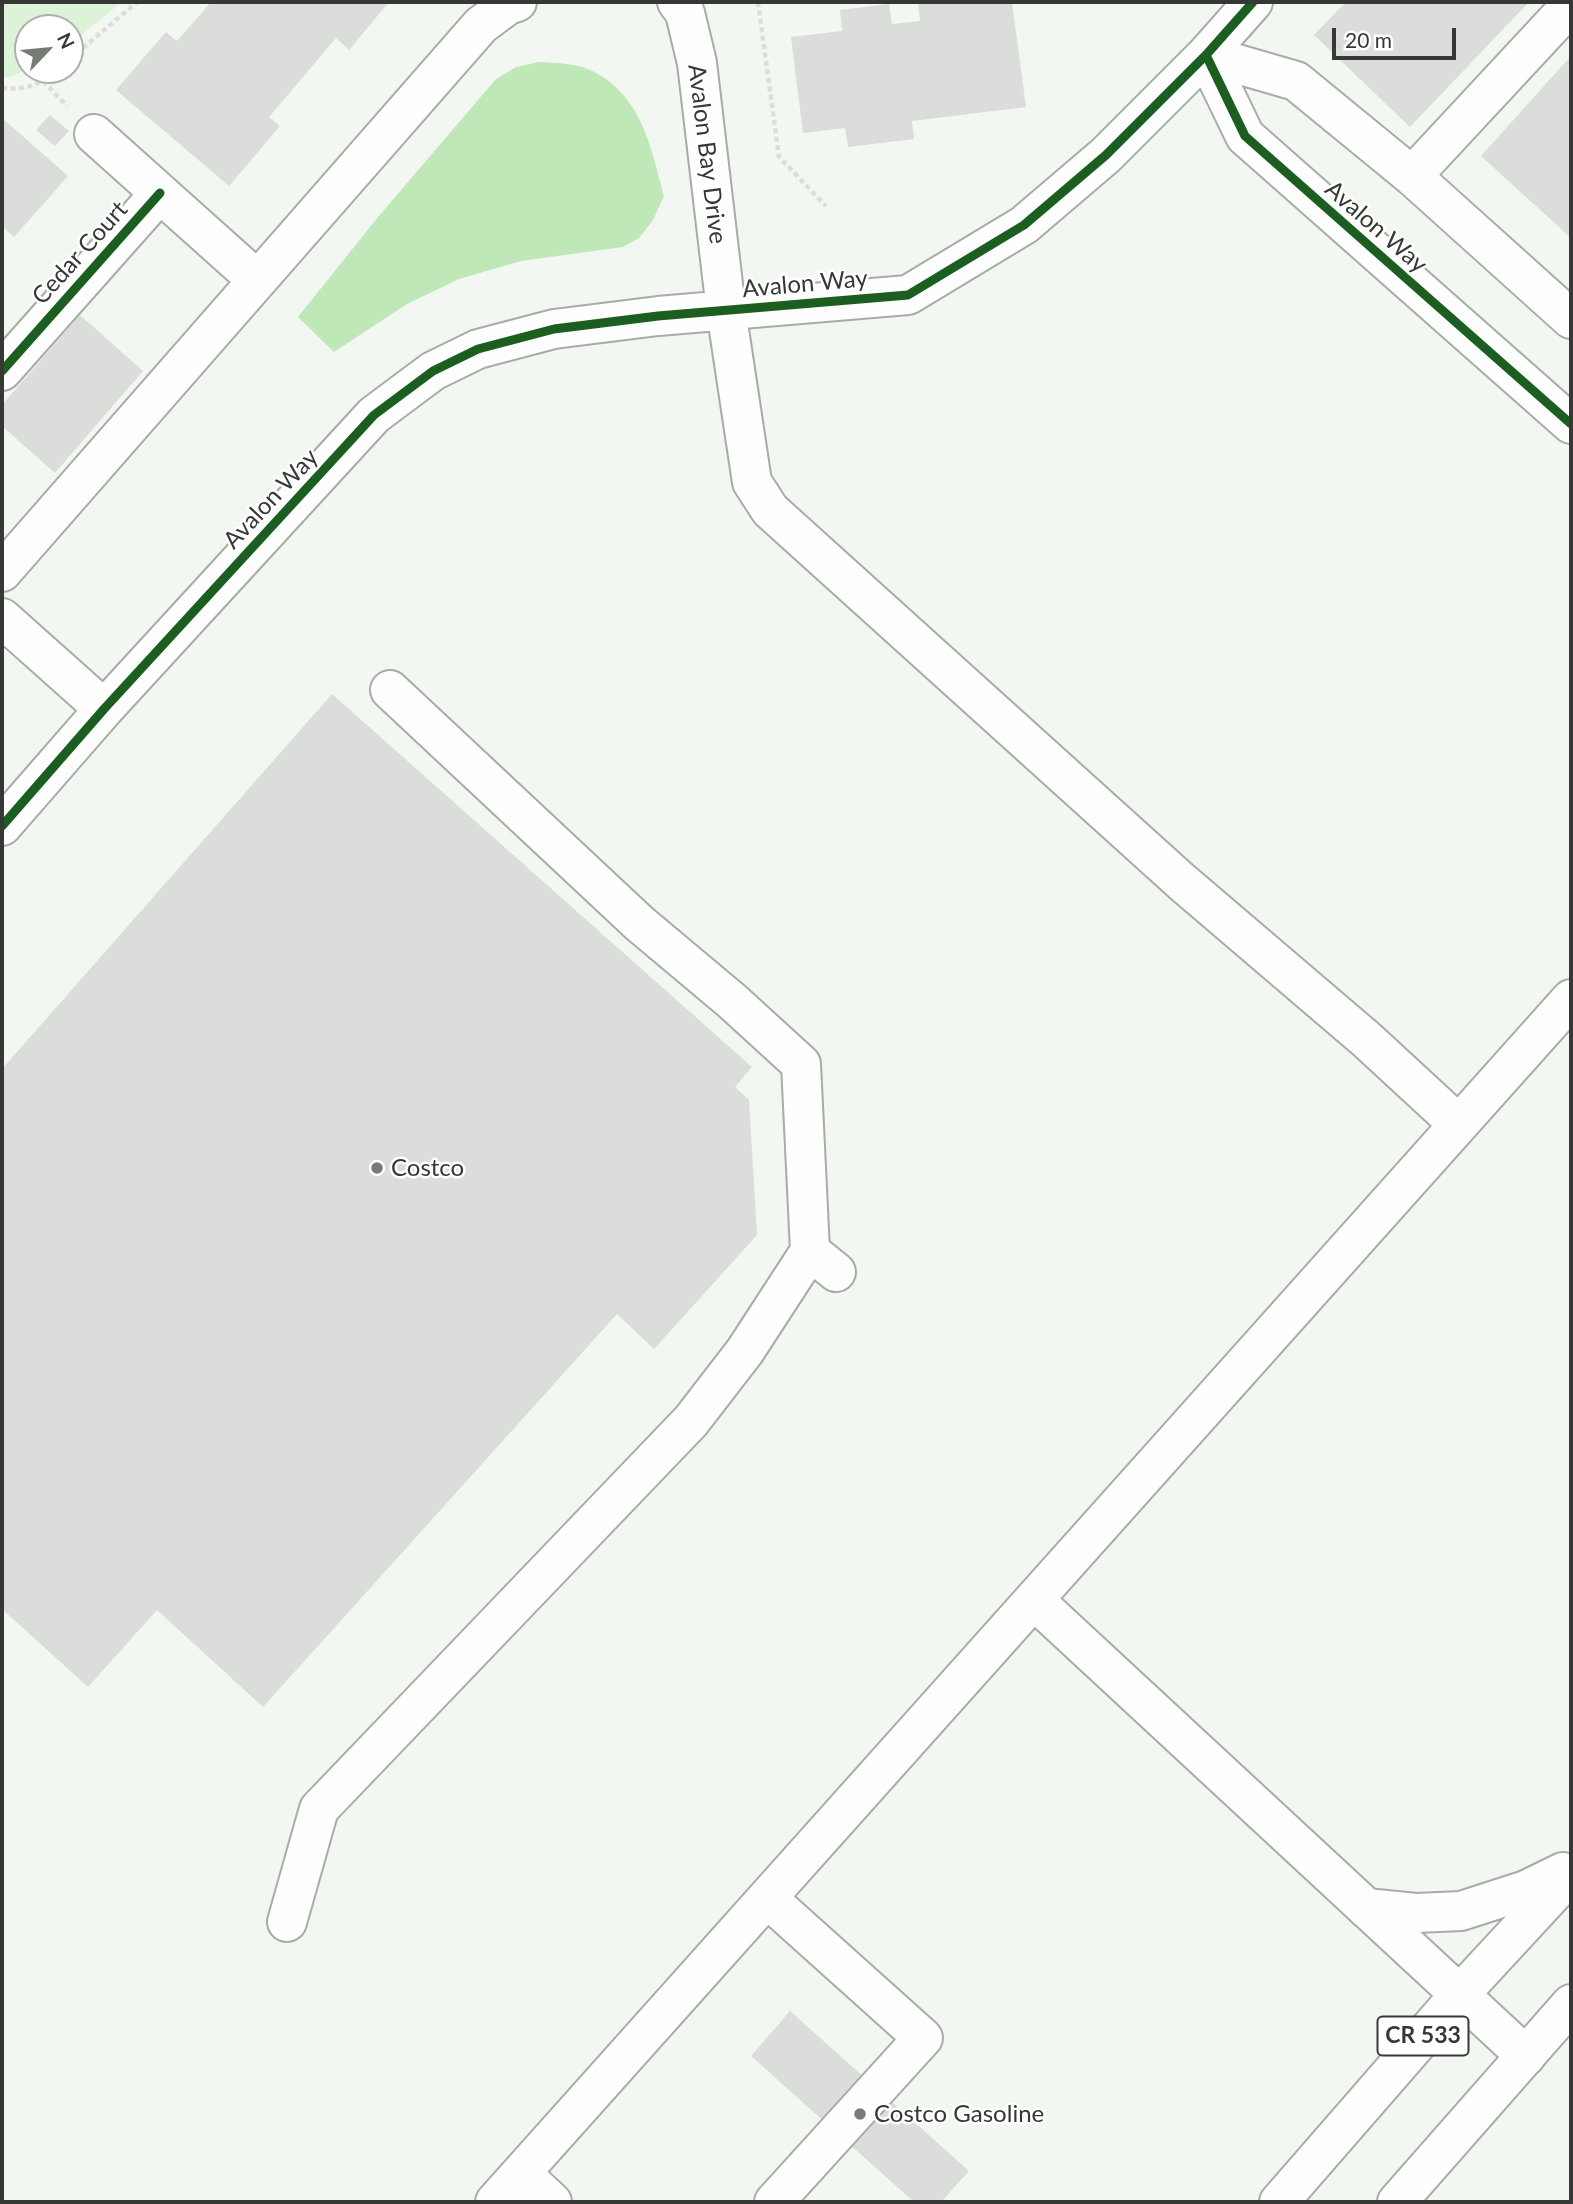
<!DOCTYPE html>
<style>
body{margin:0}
#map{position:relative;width:1573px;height:2204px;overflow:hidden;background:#f2f7f1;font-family:Lato,sans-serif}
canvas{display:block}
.frame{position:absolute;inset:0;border:4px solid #353834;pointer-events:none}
.north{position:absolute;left:14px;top:14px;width:70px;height:70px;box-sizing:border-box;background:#fff;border:2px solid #aeafae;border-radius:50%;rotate:64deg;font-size:19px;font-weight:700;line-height:28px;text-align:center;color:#353834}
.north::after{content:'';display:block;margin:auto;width:24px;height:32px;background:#777b76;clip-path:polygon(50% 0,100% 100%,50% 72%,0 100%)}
.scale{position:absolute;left:1332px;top:28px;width:124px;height:32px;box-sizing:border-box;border:4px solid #353834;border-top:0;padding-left:9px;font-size:21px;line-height:24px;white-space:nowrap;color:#353834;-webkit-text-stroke:5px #fff;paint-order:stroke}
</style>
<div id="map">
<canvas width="1573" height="2204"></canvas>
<div class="frame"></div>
<div class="north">N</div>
<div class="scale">20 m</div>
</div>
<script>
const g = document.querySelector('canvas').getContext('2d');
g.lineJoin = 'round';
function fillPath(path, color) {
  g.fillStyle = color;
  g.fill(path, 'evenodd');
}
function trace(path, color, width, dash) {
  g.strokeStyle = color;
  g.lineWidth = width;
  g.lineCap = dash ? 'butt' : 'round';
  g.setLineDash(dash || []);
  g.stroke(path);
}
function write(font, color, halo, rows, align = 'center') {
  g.font = font + ' Lato,sans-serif';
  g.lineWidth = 5;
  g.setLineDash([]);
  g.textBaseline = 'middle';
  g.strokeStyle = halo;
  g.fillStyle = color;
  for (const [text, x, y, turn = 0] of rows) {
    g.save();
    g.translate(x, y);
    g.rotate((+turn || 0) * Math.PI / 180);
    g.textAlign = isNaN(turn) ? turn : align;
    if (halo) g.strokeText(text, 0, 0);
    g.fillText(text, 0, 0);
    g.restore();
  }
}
fillPath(new Path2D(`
 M2 2H122L70 44V28H28V69L10 77H2Z`), '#dcf3d7');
fillPath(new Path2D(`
 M539 62C555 63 573 63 588 69 641 92 651 147 664 196L653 220 639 238 623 247 521 261 459 279 407 304 334 352 298 317 378 217 496 79 516 67Z`), '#c0e7b8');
fillPath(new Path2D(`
 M211 2H389L349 50 336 38 269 117 280 126 229 186 116 90 166 32 177 41Z
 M918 2H1012L1026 107 912 121 914 139 848 147 845 128 803 133 791 37 842 31 840 10 889 4 892 24 920 21Z
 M1346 2H1529L1410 127 1314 35Z
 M1571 56V238L1481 156Z
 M50 115 69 131 55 146 36 130Z
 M2 118 68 176 14 237 2 226Z
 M80 315 143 371 55 473 2 426V405Z
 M332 694 752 1067 735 1087 749 1100 757 1235 654 1349 617 1314 263 1707 157 1610 88 1687 2 1609V1069Z
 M790 2011 969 2171 941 2202H914L751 2056Z`), '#daddd9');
const minor = new Path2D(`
 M677 2 685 13 697 63 726 310 752 482 770 510 1182 882 1367 1040 1458 1124
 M1206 55 1245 136 1571 424
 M1206 55 1296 81 1412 176 1571 319
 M94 134 257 280
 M1412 176 1571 5
 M2 371 160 193
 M2 572 481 25 508 5 517 2
 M2 618 104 709
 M390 690 639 923 732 1001 801 1064 810 1251 836 1272
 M2 826 104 709 374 415 433 371 478 349 554 329 658 316 908 295 1024 225 1106 155 1206 55 1253 2
 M1034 1600 1526 2056
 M767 1898 923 2038 774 2202
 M287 1922 319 1809 691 1421 745 1351 810 1251
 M521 2173 552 2202
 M495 2202 1571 999`);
const major = new Path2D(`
 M1366 1908 1416 1913 1461 1911 1526 1890 1563 1872
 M1279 2202 1460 1994 1571 1874
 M1397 2202 1571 2004`);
trace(minor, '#a8aca7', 42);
trace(major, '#a8aca7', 42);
trace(new Path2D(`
 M758 2 779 157 826 206
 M70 59 137 2
 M43 81 67 106
 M2 88C26 90 38 86 57 70`), '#dddedc', 4.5, [5, 3.5]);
trace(minor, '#fdfefd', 38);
trace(major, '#fdfefd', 38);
trace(new Path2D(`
 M1206 55 1245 136 1571 424
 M2 371 160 193
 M2 826 104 709 374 415 433 371 478 349 554 329 658 316 908 295 1024 225 1106 155 1206 55 1253 2`), '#1b5e20', 9);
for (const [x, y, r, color] of [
 [377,1168,7,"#777b76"],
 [860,2114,7,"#777b76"]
]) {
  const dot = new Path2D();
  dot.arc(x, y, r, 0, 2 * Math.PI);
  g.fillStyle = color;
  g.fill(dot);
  trace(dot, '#fff', 2.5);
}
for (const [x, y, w] of [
 [1423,2036,91]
]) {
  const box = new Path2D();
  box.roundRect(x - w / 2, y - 19.5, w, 39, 5);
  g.fillStyle = '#fff';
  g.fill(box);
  trace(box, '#353834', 2);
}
write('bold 23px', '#353834', null, [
 ["CR 533",1423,2036]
]);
write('24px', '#353834', '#fff', [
 ["Avalon Bay Drive",707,154,83],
 ["Avalon Way",1376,227,41],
 ["Cedar Court",80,253,-48],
 ["Avalon Way",805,284,-5],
 ["Avalon Way",271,499,-47]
]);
write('24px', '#353834', '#fff', [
 ["Costco",391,1168],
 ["Costco Gasoline",874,2114]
], 'left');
</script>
